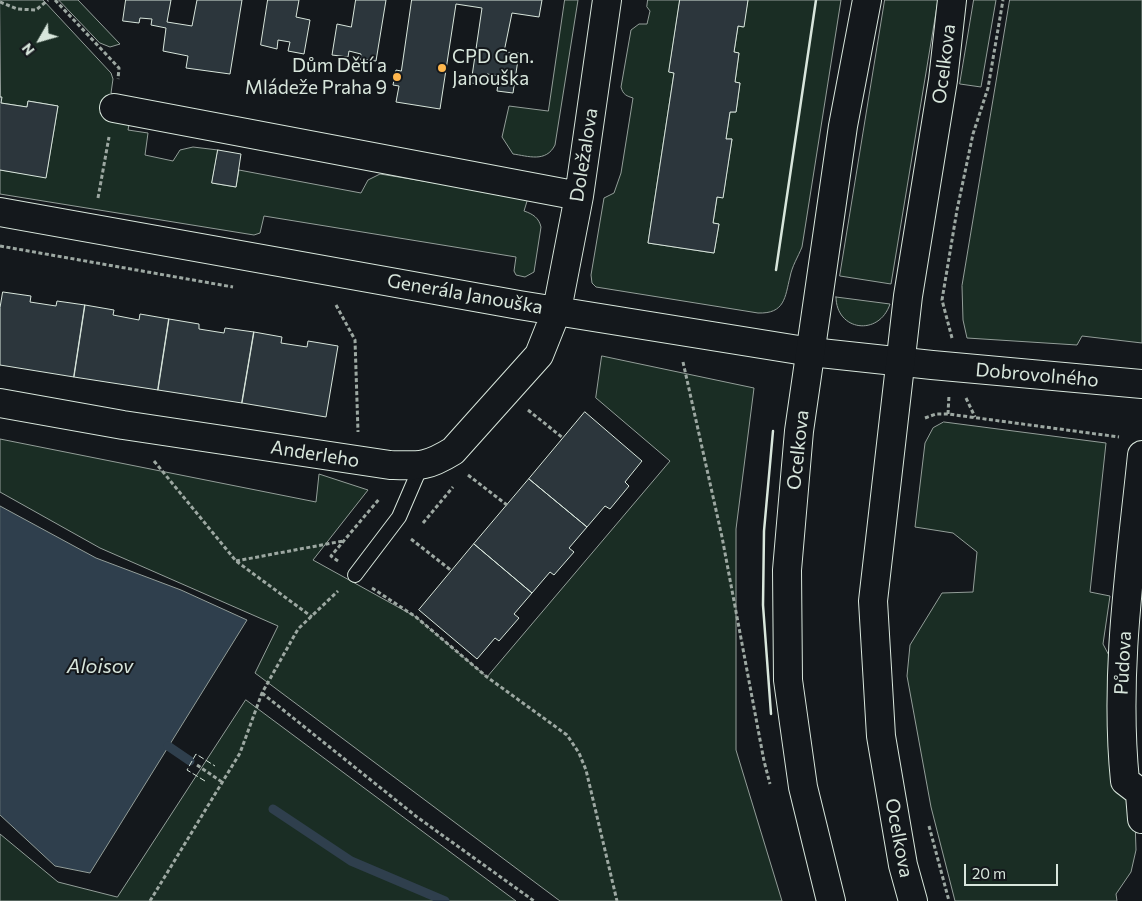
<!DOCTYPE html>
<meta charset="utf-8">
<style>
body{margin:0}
#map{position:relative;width:1142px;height:901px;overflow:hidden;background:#14181c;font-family:Commissioner,sans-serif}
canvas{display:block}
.north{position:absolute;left:15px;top:15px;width:50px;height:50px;-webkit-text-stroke:4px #14181c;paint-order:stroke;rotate:232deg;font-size:14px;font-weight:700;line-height:20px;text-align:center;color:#d8e6dc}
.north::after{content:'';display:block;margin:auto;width:18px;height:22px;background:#d8e6dc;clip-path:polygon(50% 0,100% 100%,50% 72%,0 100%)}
.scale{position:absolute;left:964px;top:864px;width:94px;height:22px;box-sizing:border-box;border:2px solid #d8e6dc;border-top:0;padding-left:6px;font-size:15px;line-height:18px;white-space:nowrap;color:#d8e6dc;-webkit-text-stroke:4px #14181c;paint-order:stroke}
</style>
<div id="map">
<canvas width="1142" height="901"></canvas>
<div class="north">N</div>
<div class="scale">20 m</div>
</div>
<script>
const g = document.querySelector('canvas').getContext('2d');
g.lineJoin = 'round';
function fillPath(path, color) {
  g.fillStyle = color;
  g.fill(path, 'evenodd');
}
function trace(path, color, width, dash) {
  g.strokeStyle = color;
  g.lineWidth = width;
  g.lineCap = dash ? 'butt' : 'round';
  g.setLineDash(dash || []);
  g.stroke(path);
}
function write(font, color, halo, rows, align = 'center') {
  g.font = font + ' Commissioner,sans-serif';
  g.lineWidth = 4;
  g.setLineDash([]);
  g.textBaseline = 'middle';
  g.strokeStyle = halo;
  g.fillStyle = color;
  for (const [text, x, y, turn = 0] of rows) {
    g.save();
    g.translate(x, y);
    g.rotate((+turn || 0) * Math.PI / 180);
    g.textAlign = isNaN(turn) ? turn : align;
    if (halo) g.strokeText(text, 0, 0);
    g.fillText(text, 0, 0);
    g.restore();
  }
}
const green = new Path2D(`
 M0 0H43L111 73 113 79 111 93 133 101 128 130 148 133 145 155 173 161 180 150 193 147 218 150 212 183 236 187 239 170 361 193 368 180 380 174 528 198 524 211C533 214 539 218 541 227L534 272 525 277 516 275 514 271 516 257 264 216 260 233 254 235 0 194V170L46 177 58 106 28 101 27 107 1 103Z
 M59 0H78L120 44 110 47 100 43Z
 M565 0H578L555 145C546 163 528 156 513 154L502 137 509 106 548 111Z
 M648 0H680L669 72 674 73 648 243 714 253 719 224 713 223 717 197H723L732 139H726L730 112H736L740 83 735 82 739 53 734 52 738 26 743 27 748 0H841L802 247C798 257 792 266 790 277 785 297 785 314 758 313L596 287 592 283 591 275 604 198 614 193 621 173 633 98C627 96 623 95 621 87L631 30 639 24H647L650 11 647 7Z
 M885 0H938L891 284 840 276Z
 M974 0H996L981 87 960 84Z
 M1010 0H1142V343L1082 336 1077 345 967 338 963 320 962 286Z
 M836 297 890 304C879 337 836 331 836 297Z
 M602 356 754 388 736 529V750L782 901H560L255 673 278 626 100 548 0 492V439L316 502 319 474 368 490 313 560 416 617 487 677 670 461 596 398Z
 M944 422 1106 443 1090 592 1110 596 1103 644 1114 665 1124 795 1135 820 1136 850 1131 872 1116 894 1117 901H955L931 807 907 676 910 645 942 593 973 592 977 552 953 533 915 527 925 443 933 428Z
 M246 700 516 901H0V834L58 882 117 897Z`);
fillPath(green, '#1a2d24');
trace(green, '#939e99', 1);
const water = new Path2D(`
 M0 506 96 558 181 590 247 620 90 873 55 866 0 815Z`);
fillPath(water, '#2f3f4d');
trace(water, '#939e99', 1);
trace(new Path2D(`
 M168 746 190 761
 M273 809 351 861 445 901`), '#2f3f4d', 9);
const building = new Path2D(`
 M126 0H171L167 22 192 26 197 0H242L230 74 186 68 188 56 163 51 166 28 151 25 152 19 140 18 139 23 123 21Z
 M268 0H299L296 17 310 20 304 54 288 51 290 42 278 40 277 49 261 45Z
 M356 0H386L376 61 360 59 361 54 349 51 348 57 332 55 337 24 351 27Z
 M412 0H542L539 17 512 13 504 52 519 53 513 93 497 91 499 76 487 74 485 85 471 83 482 8 456 4 440 109 396 102 399 86 393 85 396 70 401 71Z
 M680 0H748L744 27 738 26 734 52 739 53 735 82 740 83 736 112H730L726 139H732L723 198 717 197 713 223 719 224 714 253 648 243 674 73 669 72Z
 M0 97H2L1 103 27 107 28 101 58 106 46 178 0 170Z
 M218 150 241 154 236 187 212 183Z
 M3 292 31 296 30 302 56 306 57 301 85 305 74 377 0 365V308Z
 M85 305 114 310 113 315 139 320 140 314 169 319 158 390 74 377Z
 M169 319 199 324V329L224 333 225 328 254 332 242 403 158 390Z
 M254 332 282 337 281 343 307 347 308 341 338 346 326 417 242 403Z
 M585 412 642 461 625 482 629 486 610 509 605 506 587 527 529 479Z
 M529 479 587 527 569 548 574 552 554 575 550 572 532 593 474 544Z
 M474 544 532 593 514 614 519 618 499 641 495 638 477 659 419 610Z`);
fillPath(building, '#2c363c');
trace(building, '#d8e6dc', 1);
const lane = new Path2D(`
 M355 575 399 517 421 466`);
const street = new Path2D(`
 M114 108 579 196
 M0 212 519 305 811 352 932 365 1142 384
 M0 403 123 425 390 465C420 466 427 467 453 451L539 355 557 310 579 196 607 0
 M1142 455C1131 563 1114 672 1125 781L1142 794
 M1140 794 1142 819`);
const secondary = new Path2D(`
 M831 901 803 787 788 680 787 570 799 431 843 126 867 0
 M913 901 903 865 881 736 873 601 908 296 943 80 952 0`);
trace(lane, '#d8e6dc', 16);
trace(street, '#d8e6dc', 30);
trace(secondary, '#d8e6dc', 30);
trace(new Path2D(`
 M55 0 119 68 118 79
 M0 2 17 9 36 10 48 0
 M98 198 109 137
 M0 246 233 287
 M336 305 355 340 358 432
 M952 338 942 300 957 210 973 134 988 88 1003 0
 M683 362 722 537 764 761 770 784
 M966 398 975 417
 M528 410 563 438
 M948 414 949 395
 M925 418 936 414H948L1119 437
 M154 461 236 561 312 617
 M468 475 507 505
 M423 523 453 487
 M411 539 452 571
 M236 561 343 541
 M338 561 331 556 380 498
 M372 588 416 617 487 677 567 735 579 753 586 770 617 901
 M262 693 417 817 534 901
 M197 765 222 782
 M929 826 949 901
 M150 901 240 753 262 693 298 629 338 591`), '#9da8a2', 3, [4, 2.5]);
trace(lane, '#14181c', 14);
trace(street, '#14181c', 28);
trace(secondary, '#14181c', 28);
trace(new Path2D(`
 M205 781 187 770 196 754 215 766`), '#d8e6dc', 1, [6, 2.5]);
trace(new Path2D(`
 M776 270 816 0
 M771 714 763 605 764 531 773 431`), '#d8e6dc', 2.5);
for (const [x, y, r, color] of [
 [442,68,5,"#ffb74d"],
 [397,77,5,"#ffb74d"]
]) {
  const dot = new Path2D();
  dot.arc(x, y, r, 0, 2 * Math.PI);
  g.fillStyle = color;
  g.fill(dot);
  trace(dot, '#14181c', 2);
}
write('19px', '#d8e6dc', '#14181c', [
 ["CPD Gen.",452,57],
 ["Janouška",452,79],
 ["Dům Dětí a",387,66,"right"],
 ["Mládeže Praha 9",387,88,"right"]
], 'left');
write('19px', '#d8e6dc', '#14181c', [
 ["Ocelkova",944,64,-83],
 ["Doležalova",584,155,-81],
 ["Generála Janouška",465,294,10],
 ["Dobrovolného",1037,375,5],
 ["Ocelkova",798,450,-84],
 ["Anderleho",315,454,9],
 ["Půdova",1123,663,-87],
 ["Ocelkova",899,838,79]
]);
write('italic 20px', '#d8e6dc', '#14181c', [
 ["Aloisov",100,666]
]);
</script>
